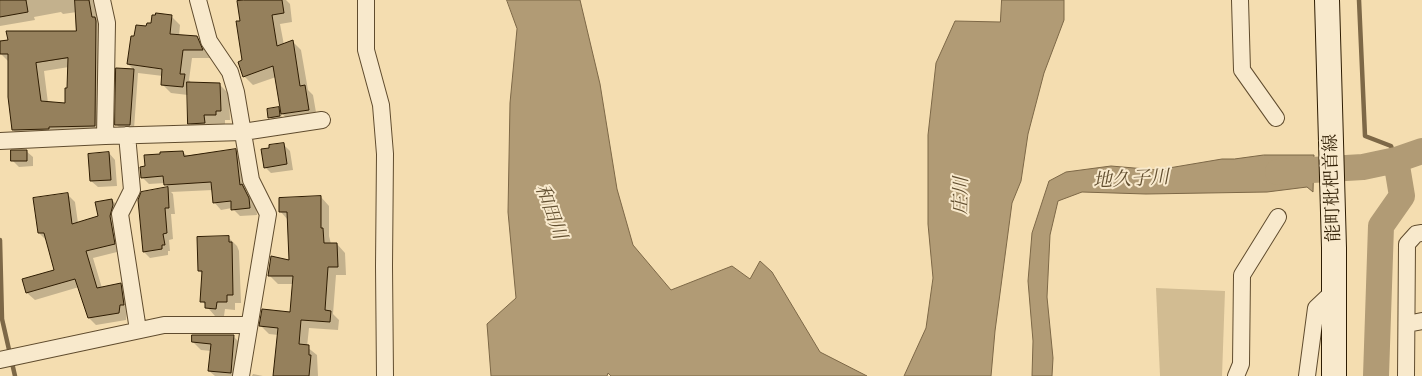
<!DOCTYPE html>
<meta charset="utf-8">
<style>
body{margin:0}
canvas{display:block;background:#f4ddb0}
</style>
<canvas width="1422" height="376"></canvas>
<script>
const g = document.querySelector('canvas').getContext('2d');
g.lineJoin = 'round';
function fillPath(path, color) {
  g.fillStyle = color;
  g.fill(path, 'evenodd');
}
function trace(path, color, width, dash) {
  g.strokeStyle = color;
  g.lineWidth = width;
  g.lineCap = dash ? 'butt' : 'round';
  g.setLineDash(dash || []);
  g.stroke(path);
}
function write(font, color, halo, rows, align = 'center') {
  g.font = font + ' "IM FELL French Canon","Noto Serif JP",serif';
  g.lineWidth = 4;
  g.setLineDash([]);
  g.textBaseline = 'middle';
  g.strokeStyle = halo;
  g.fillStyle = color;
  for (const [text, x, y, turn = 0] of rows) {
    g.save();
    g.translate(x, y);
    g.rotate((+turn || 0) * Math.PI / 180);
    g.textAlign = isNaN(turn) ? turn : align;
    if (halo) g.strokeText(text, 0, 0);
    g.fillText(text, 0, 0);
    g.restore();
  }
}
fillPath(new Path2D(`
 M1156 288 1225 291 1222 376H1160Z`), '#d2bc92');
const water = new Path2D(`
 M507 0H580L600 84 617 189 633 245 671 290 732 266 750 279 760 261 772 272 820 352 867 376H611L608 373 607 376H491L487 324 516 298 508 212 510 103 517 29Z
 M1002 0H1064V20L1044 73 1028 134 1021 181 1012 203 995 331 991 376H904L926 328 933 278 928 224V135L936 63 955 21 1000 22Z
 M1264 155H1314L1313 192 1307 187 1267 192 1146 194 1082 192 1058 201 1050 235 1047 297 1053 358 1052 376H1032L1033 341 1028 281 1032 233 1049 181 1066 172 1111 166 1157 170 1222 159H1234Z`);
fillPath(water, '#b19b75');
trace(water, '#7d6847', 1);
fillPath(new Path2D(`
 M0 0H94L96 1 99 23 103 134 21 138 13 130 9 62 1 54 0 42 77 33V12L63 14 61 12 34 17 35 20 0 26ZM69 67 68 89 66 105 48 103 44 71Z
 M251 0H286L290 4 292 22 280 24 284 45 293 42 301 50 308 90 313 95 317 118 291 122 281 113 282 119 273 120 270 117 278 108 282 112 276 77 253 85 244 76 242 22Z
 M157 14 172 17 180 25 179 36 197 37 206 46 210 58H192L189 80 192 84 220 85 229 94 230 120H225V124H213V132H198L189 123 188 95 171 93 162 84 163 76 138 73 134 129H121L116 124 117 69 134 70 128 64 135 37 152 25Z
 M284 145 290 151 293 170 271 173 265 167Z
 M26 151 33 157V166L19 167 12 160Z
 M235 151 243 158 246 190 256 206 257 215 240 216 232 208 221 210 214 202 213 190 171 192 173 194 175 214H171L173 239 169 240 170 251H168V255L150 258 144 252 142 193 169 188 165 183 149 184 142 177 183 152 188 157Z
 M109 153 115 160 117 186 98 187 91 181Z
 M67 194 75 202 78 223 99 217 112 200 119 207 121 251 93 258 102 288 120 285 128 292 131 312H127L126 320 96 325 89 318 79 287 35 300 27 293 24 280 56 271 46 240 39 233Z
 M321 197 329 206V236L331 244H337L345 253 346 275H336L333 314 339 320 338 330 309 328 307 347 317 355 318 376H275L278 335 269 334 261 326 291 314 294 284H278L269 275 290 262 288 220 280 211Z
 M228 237 237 246 239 251 241 303H235V310L225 309 224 316H215L202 301 203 274 199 271Z
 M233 336 241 344 239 376H215L209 371 211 351 201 350 193 342Z
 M253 374 263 376H252Z`), '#0003');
trace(new Path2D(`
 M1359 0 1365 136 1391 146 1396 160
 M0 240 2 319 15 376`), '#7d6847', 4.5);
trace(new Path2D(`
 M1278 172 1363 167 1396 160 1422 151
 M1376 376 1381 226 1402 196 1396 160`), '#b19b75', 26);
const building = new Path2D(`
 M0 0H26L28 12 0 17Z
 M75 0H89L92 17H95L96 21 95 126 49 127V129L12 130 8 97V54H0V41L8 40 6 31H76ZM68 58 67 88H65V103L41 101 36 63Z
 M244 0H282L284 13 272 15 277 46 293 40 300 86 305 85 309 110 281 114 273 66 243 77 238 62 242 60 236 21H240L237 1Z
 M156 13 172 15 170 34 197 36 203 50H183L180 74H185L183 87 161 85 162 69 127 64 131 36H134L136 25 146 26 147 23H151L152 15H155Z
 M116 68 134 69 130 125H115Z
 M187 82 220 83 221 111H216V115H204L205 123 188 124Z
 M279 107 280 116 268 118 267 109Z
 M284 143 287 164 264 168 261 149 269 148V145Z
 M236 149 240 185 242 184 249 198 250 208 231 210V201L213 203 211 182 164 185 163 176 141 178 140 167 145 166 144 155 160 154V152L183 151 184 156Z
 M11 150H27V161H11Z
 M109 152 111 180 90 181 88 154Z
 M168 187 169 208H165L167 233 163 234 165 245H162V249L143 252 138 200 141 192Z
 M68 193 72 224 98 216 95 202 112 199 113 205 110 216 115 244 86 251 97 288 121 283 124 305H120L119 313 88 318 75 279 26 293 22 279 54 270 44 233H38L33 198Z
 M321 196V228H323L324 243H337L338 267H328L325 310 331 311 330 322 301 320 299 344 309 345V355H311L309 376H273L278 328 259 326 262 309 290 312 293 276H268L271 256 289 260 287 212H279V198Z
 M229 236V242H232L233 295H227V302H217L216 309 205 308V302H200L202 271H198L197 237Z
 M192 335H234L231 373 208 371 211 344 192 342Z`);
fillPath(building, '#95805c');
trace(building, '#2e1c02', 1);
const minor = new Path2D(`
 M102 0 107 23 105 136
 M198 0 209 41 230 72 236 92 251 180 268 214 241 376
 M366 0V50L381 105 385 154 384 266 385 376
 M1240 0 1242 70 1276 118
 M127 135 132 190 120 214 138 330
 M0 141 105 136 243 132 322 120
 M1407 324 1422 321
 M0 360 164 325H249
 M1236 376 1241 364 1242 275 1278 217
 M1307 376 1316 308 1334 291
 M1406 376 1407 244 1416 234 1422 233`);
const secondary = new Path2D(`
 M1327 0 1334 248V376`);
trace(minor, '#604c2e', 18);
trace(secondary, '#2e1c02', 26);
trace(minor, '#f8e9cc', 16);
trace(secondary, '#f8e9cc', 24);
write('18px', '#2e1c02', '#f8e9cc', [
 ["能町枇杷首線",1333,188,-92]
]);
write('italic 19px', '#624f30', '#f8e9cc', [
 ["地久子川",1131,180,-3],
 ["庄川",962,196,-89],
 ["和田川",550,212,70]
]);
</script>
